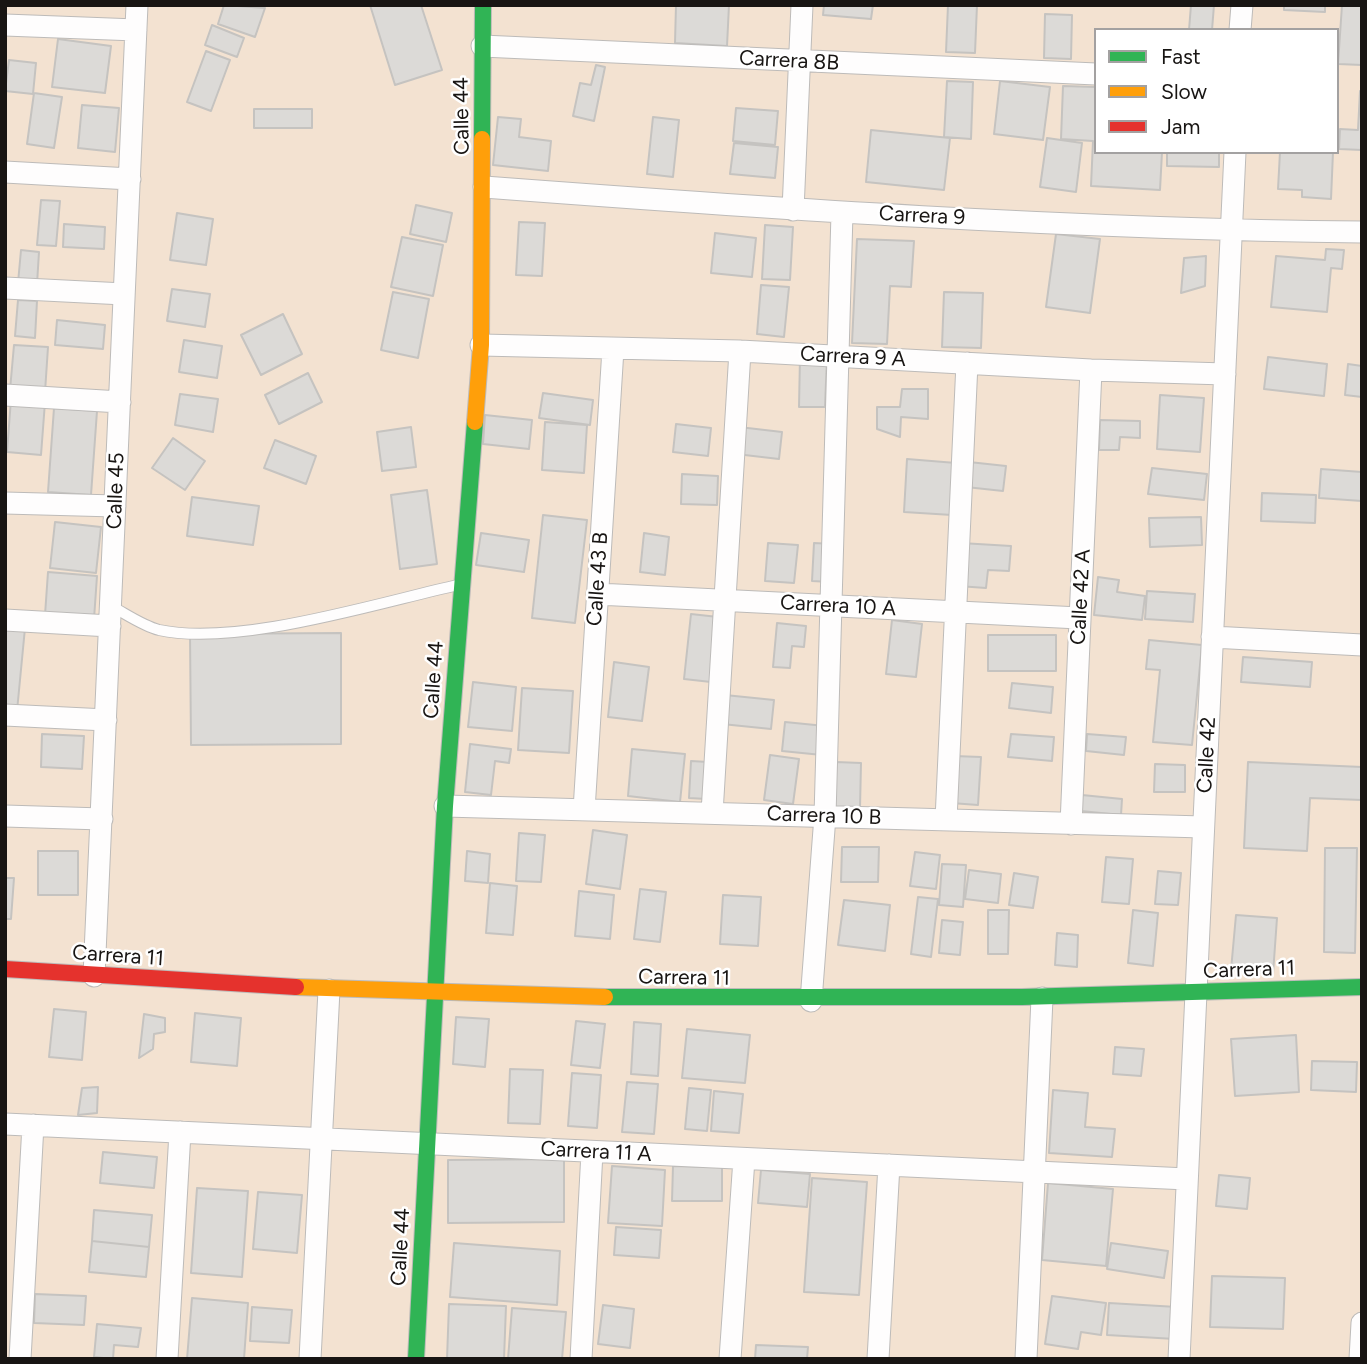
<!DOCTYPE html>
<style>
body{margin:0}
#map{position:relative;width:1367px;height:1364px;overflow:hidden;background:#f5f2ef;font-family:Figtree,sans-serif}
canvas{display:block}
.frame{position:absolute;inset:0;border:7px solid #181513;pointer-events:none}
.legend{position:absolute;left:1094px;top:28px;width:245px;height:126px;box-sizing:border-box;background:#fff;border:2px solid #a3a1a1;margin:0;padding:9px 12px;list-style:none;font-size:21px;color:#181513}
.legend li{display:flex;align-items:center;gap:14px;height:35px}
.legend b{width:35px;border:2px solid #a3a1a1}
</style>
<div id="map">
<canvas width="1367" height="1364"></canvas>
<div class="frame"></div>
<ul class="legend">
<li><b style="height:9px;background:#30b455"></b>Fast</li>
<li><b style="height:9px;background:#ff9f0a"></b>Slow</li>
<li><b style="height:9px;background:#e5322d"></b>Jam</li>
</ul>
</div>
<script>
const g = document.querySelector('canvas').getContext('2d');
g.lineJoin = 'round';
function fillPath(path, color) {
  g.fillStyle = color;
  g.fill(path, 'evenodd');
}
function trace(path, color, width, dash) {
  g.strokeStyle = color;
  g.lineWidth = width;
  g.lineCap = dash ? 'butt' : 'round';
  g.setLineDash(dash || []);
  g.stroke(path);
}
function write(font, color, halo, rows, align = 'center') {
  g.font = font + ' Figtree,sans-serif';
  g.lineWidth = 5;
  g.setLineDash([]);
  g.textBaseline = 'middle';
  g.strokeStyle = halo;
  g.fillStyle = color;
  for (const [text, x, y, turn = 0] of rows) {
    g.save();
    g.translate(x, y);
    g.rotate((+turn || 0) * Math.PI / 180);
    g.textAlign = isNaN(turn) ? turn : align;
    if (halo) g.strokeText(text, 0, 0);
    g.fillText(text, 0, 0);
    g.restore();
  }
}
fillPath(new Path2D(`
 M5 5H1362V1359H5ZM1096 30H1337V152H1096Z`), '#f3e2d1');
const building = new Path2D(`
 M224 5 265 8 255 37 218 24Z
 M370 5H421L442 70 395 85Z
 M676 5H729L727 46 675 43Z
 M824 5H873L871 19 823 15Z
 M948 5H977L975 53 946 52Z
 M1191 5H1214L1212 30H1189Z
 M1284 5H1325V12L1284 10Z
 M1342 5H1362V65L1338 64Z
 M1045 14 1072 15 1071 59 1044 58Z
 M212 25 244 38 237 57 205 45Z
 M58 39 111 46 105 93 52 87Z
 M206 51 230 60 211 111 187 102Z
 M9 60 36 63 33 94 5 91Z
 M596 65 605 67 594 121 573 116 580 83 591 85Z
 M947 81 973 82 971 139 944 137Z
 M1000 81 1050 87 1043 140 994 134Z
 M1063 86 1096 87V152H1162L1160 190 1091 186 1093 141 1061 139Z
 M1360 91 1362 150 1339 149 1340 129 1358 130Z
 M34 93 62 97 54 148 27 144Z
 M82 105 119 108 115 152 78 148Z
 M736 108 778 111 775 145 733 141Z
 M254 109H312V128H254Z
 M498 117 521 119 519 137 551 141 548 171 493 165Z
 M653 117 679 120 673 177 647 174Z
 M871 130 950 138 944 190 866 182Z
 M1047 138 1082 143 1076 192 1040 187Z
 M734 143 778 147 775 178 730 174Z
 M1167 152H1219V167L1167 166Z
 M1280 152H1333L1331 199 1302 197V190L1278 189Z
 M41 200 60 201 56 246 37 245Z
 M416 205 452 213 446 242 410 234Z
 M177 213 213 219 206 265 170 260Z
 M519 222 545 223 542 276 516 275Z
 M64 224 105 227 104 249 63 247Z
 M765 225 793 227 790 280 762 279Z
 M715 233 756 238 752 277 711 273Z
 M1056 234 1100 239 1090 313 1046 307Z
 M402 237 443 245 433 296 391 287Z
 M857 239 914 241 911 287 890 286 887 344 852 343Z
 M1326 249 1344 250 1342 269 1331 268 1327 312 1271 307 1276 256 1325 260Z
 M21 250 39 252 37 284 18 283Z
 M1206 256 1205 286 1181 293 1184 258Z
 M761 285 789 287 784 337 757 334Z
 M172 289 210 294 205 327 167 321Z
 M393 292 429 299 418 358 381 350Z
 M944 292 983 293 981 348 942 347Z
 M18 300 37 301 35 338 15 336Z
 M283 314 302 354 261 375 241 335Z
 M57 320 105 325 103 349 55 345Z
 M184 340 222 346 217 378 179 372Z
 M14 345 48 347 45 392 10 390Z
 M800 357 827 358 825 407H799Z
 M1268 357 1327 364 1324 396 1264 389Z
 M1348 364 1362 366V397L1345 395Z
 M308 373 322 402 279 424 265 395Z
 M902 389H928V419L901 417 900 437 877 429V407H900Z
 M543 393 593 400 590 425 539 418Z
 M180 394 218 399 213 432 175 425Z
 M1160 395 1204 398 1200 452 1157 449Z
 M11 399 45 402 41 455 7 452Z
 M54 408 97 411 91 495 48 492Z
 M485 415 532 420 529 449 483 444Z
 M1100 420 1140 421V438L1120 437 1119 450H1099Z
 M545 422 587 425 584 473 542 470Z
 M676 424 711 428 708 456 673 452Z
 M411 427 416 467 382 471 377 432Z
 M739 427 782 432 779 459 736 454Z
 M173 438 205 461 185 490 152 468Z
 M275 440 316 456 306 484 264 468Z
 M907 459 956 463 952 515 904 512Z
 M969 462 1006 466 1003 491 966 487Z
 M1152 468 1207 474 1204 500 1148 494Z
 M1321 469 1362 472V501L1319 498Z
 M682 474 718 476 717 505 681 504Z
 M427 490 437 564 400 569 391 495Z
 M1262 493 1316 495 1315 523 1261 521Z
 M192 497 259 506 253 545 187 536Z
 M543 515 587 520 575 623 532 618Z
 M1201 517 1202 545 1150 547 1149 518Z
 M55 522 101 527 96 573 50 568Z
 M481 533 529 540 524 572 476 565Z
 M644 533 669 537 665 575 640 572Z
 M768 543 798 545 794 583 765 581Z
 M814 543 833 544 830 582 812 581Z
 M961 543 1011 546 1009 571 988 570 986 588 958 586Z
 M48 572 97 576 94 619 45 615Z
 M1098 577 1119 580 1117 592 1145 596 1142 620 1094 615Z
 M1147 591 1195 594 1193 622 1145 619Z
 M691 614 718 617 711 682 684 679Z
 M892 620 922 624 916 677 886 674Z
 M777 623 806 626 804 647 792 646 790 668 773 667Z
 M5 626 25 628 17 711 5 710Z
 M341 633V744L191 745 190 634Z
 M988 635H1056V671H988Z
 M1149 640 1202 645 1192 745 1153 742 1160 670 1146 669Z
 M1243 657 1312 662 1310 687 1241 682Z
 M614 662 649 667 642 721 608 717Z
 M473 682 516 687 512 731 468 727Z
 M1012 683 1053 687 1051 713 1009 708Z
 M522 688 573 691 569 753 518 750Z
 M725 695 774 700 771 729 722 724Z
 M785 722 825 726 822 755 782 751Z
 M42 734 84 736 82 769 41 767Z
 M1011 734 1054 737 1052 761 1008 757Z
 M1087 734 1126 737 1124 755 1086 751Z
 M470 744 511 749 509 763 495 761 491 795 465 792Z
 M632 749 685 754 680 802 628 796Z
 M770 755 799 759 793 804 764 800Z
 M954 756 981 757 978 805 951 803Z
 M691 761 708 762 707 799 689 798Z
 M836 762 861 763 860 808 835 807Z
 M1248 762 1362 767V800L1310 798 1307 851 1244 848Z
 M1155 764 1185 765V792H1154Z
 M1082 795 1122 799 1121 815 1081 811Z
 M593 830 627 835 620 889 586 884Z
 M519 833 545 835 541 882 516 881Z
 M842 847H879L878 882H841Z
 M1325 848H1357L1355 953 1324 952Z
 M38 851H78V895H38Z
 M467 851 490 854 488 883 465 881Z
 M915 852 940 855 936 889 910 886Z
 M1106 857 1133 859 1129 904 1102 902Z
 M942 864 966 865 963 907 939 905Z
 M969 870 1001 874 998 903 965 899Z
 M1158 871 1181 873 1178 905 1155 904Z
 M1014 873 1038 877 1033 908 1009 905Z
 M5 878H14L11 919H5Z
 M490 883 517 886 513 935 486 933Z
 M640 889 666 892 660 942 634 939Z
 M579 891 614 895 610 939 575 936Z
 M723 895 761 897 758 946 720 944Z
 M918 897 938 899 931 957 911 954Z
 M844 900 890 905 885 951 838 945Z
 M988 910H1009L1008 954H988Z
 M1133 910 1158 913 1153 966 1128 963Z
 M1236 915 1277 918 1273 974 1231 970Z
 M942 920 963 922 960 955 939 953Z
 M1057 933 1078 935 1077 967 1055 965Z
 M54 1009 86 1012 82 1060 49 1057Z
 M195 1013 241 1018 237 1066 191 1062Z
 M144 1014 165 1018V1032L154 1034 153 1049 139 1058Z
 M456 1017 489 1019 485 1067 453 1064Z
 M576 1021 605 1024 600 1068 571 1065Z
 M634 1022 661 1024 658 1076 631 1074Z
 M687 1029 750 1035 745 1083 682 1078Z
 M1296 1035 1299 1092 1235 1096 1231 1039Z
 M1115 1047 1144 1049 1141 1076 1113 1074Z
 M1312 1061 1357 1062 1356 1092 1311 1090Z
 M510 1069 543 1070 540 1124 508 1123Z
 M572 1073 601 1075 597 1128 568 1126Z
 M627 1082 658 1084 654 1134 622 1132Z
 M98 1087 97 1113 78 1115 82 1088Z
 M689 1088 711 1090 707 1131 685 1129Z
 M1053 1090 1088 1093 1085 1127 1115 1129 1112 1157 1049 1153Z
 M714 1091 743 1094 739 1133 711 1131Z
 M103 1152 157 1157 154 1188 100 1183Z
 M564 1159V1222L448 1223V1160Z
 M612 1166 665 1170 662 1226 608 1223Z
 M673 1166 722 1167V1201H672Z
 M761 1170 810 1174 807 1207 758 1203Z
 M1219 1175 1250 1178 1247 1209 1216 1206Z
 M812 1178 867 1182 859 1295 804 1292Z
 M1048 1183 1113 1189 1106 1266 1042 1260Z
 M197 1188 248 1191 242 1277 191 1273Z
 M258 1192 302 1195 297 1253 253 1249Z
 M94 1210 152 1215 149 1247 92 1241Z
 M616 1227 661 1230 659 1258 614 1255Z
 M92 1241 149 1247 146 1277 89 1272Z
 M454 1243 560 1251 557 1305 450 1297Z
 M1111 1243 1168 1251 1164 1278 1107 1269Z
 M1212 1276 1285 1278 1283 1329 1210 1327Z
 M35 1294 86 1296 84 1325 34 1323Z
 M1052 1296 1106 1303 1101 1335 1081 1332 1078 1349 1045 1344Z
 M192 1298 248 1303 244 1359H187Z
 M1109 1303 1177 1307 1175 1339 1107 1335Z
 M449 1304 506 1306 504 1359H447Z
 M603 1305 634 1309 630 1348 598 1344Z
 M252 1307 292 1310 289 1343 250 1341Z
 M512 1308 566 1312 562 1359H508Z
 M97 1324 141 1328 138 1347 114 1345 113 1359 94 1357Z
 M756 1345 808 1347 807 1359H755Z`);
fillPath(building, '#dcdad7');
trace(building, '#c5c3c0', 2);
const lane = new Path2D(`
 M111 606C126 614 143 626 159 630 238 647 377 603 458 585`);
const street = new Path2D(`
 M5 25 136 30
 M1240 30 1242 5
 M482 46 1096 74
 M5 172 130 179
 M484 187C776 209 1069 229 1362 232
 M793 210 802 5
 M5 288 124 294
 M481 345 740 351 1091 370 1225 374
 M5 395 120 402
 M5 503 115 506
 M597 594 1079 618
 M5 620 110 626
 M1212 637 1362 645
 M5 715 106 720
 M445 806 1203 827
 M584 810 613 349
 M712 813 740 351
 M5 816 102 819
 M946 820 967 363
 M1071 824 1091 370
 M94 976 137 5
 M811 1001 825 816 842 213
 M5 1124 1187 1179
 M20 1359 33 1125
 M167 1359 180 1132
 M310 1359 329 990
 M581 1359 592 1152
 M730 1359 744 1159
 M878 1359 889 1165
 M1026 1359 1042 998
 M1179 1359 1235 152
 M1360 1359 1362 1323`);
const fast = new Path2D(`
 M482 139 483 5
 M605 997H1022L1362 987
 M416 1359 445 806 475 422`);
const slow = new Path2D(`
 M475 422 481 345 482 139
 M296 987 605 997`);
const jam = new Path2D(`
 M5 969 296 987`);
trace(lane, '#bdbbb9', 12);
trace(street, '#bdbbb9', 23);
trace(fast, '#bdbbb9', 18);
trace(slow, '#bdbbb9', 18);
trace(jam, '#bdbbb9', 18);
trace(lane, '#fefdfd', 10);
trace(street, '#fefdfd', 21);
trace(fast, '#30b455', 16);
trace(slow, '#ff9f0a', 16);
trace(jam, '#e5322d', 16);
write('21px', '#181513', '#fff', [
 ["Carrera 8B",789,61,3],
 ["Calle 44",462,116,-91],
 ["Carrera 9",922,216,3],
 ["Carrera 9 A",853,357,3],
 ["Calle 45",116,491,-88],
 ["Calle 43 B",598,579,-86],
 ["Calle 42 A",1081,597,-87],
 ["Carrera 10 A",838,606,3],
 ["Calle 44",434,680,-86],
 ["Calle 42",1207,755,-87],
 ["Carrera 10 B",824,816,2],
 ["Carrera 11",118,956,4],
 ["Carrera 11",1249,970,-2],
 ["Carrera 11",684,978,1],
 ["Carrera 11 A",596,1152,3],
 ["Calle 44",401,1247,-87]
]);
</script>
